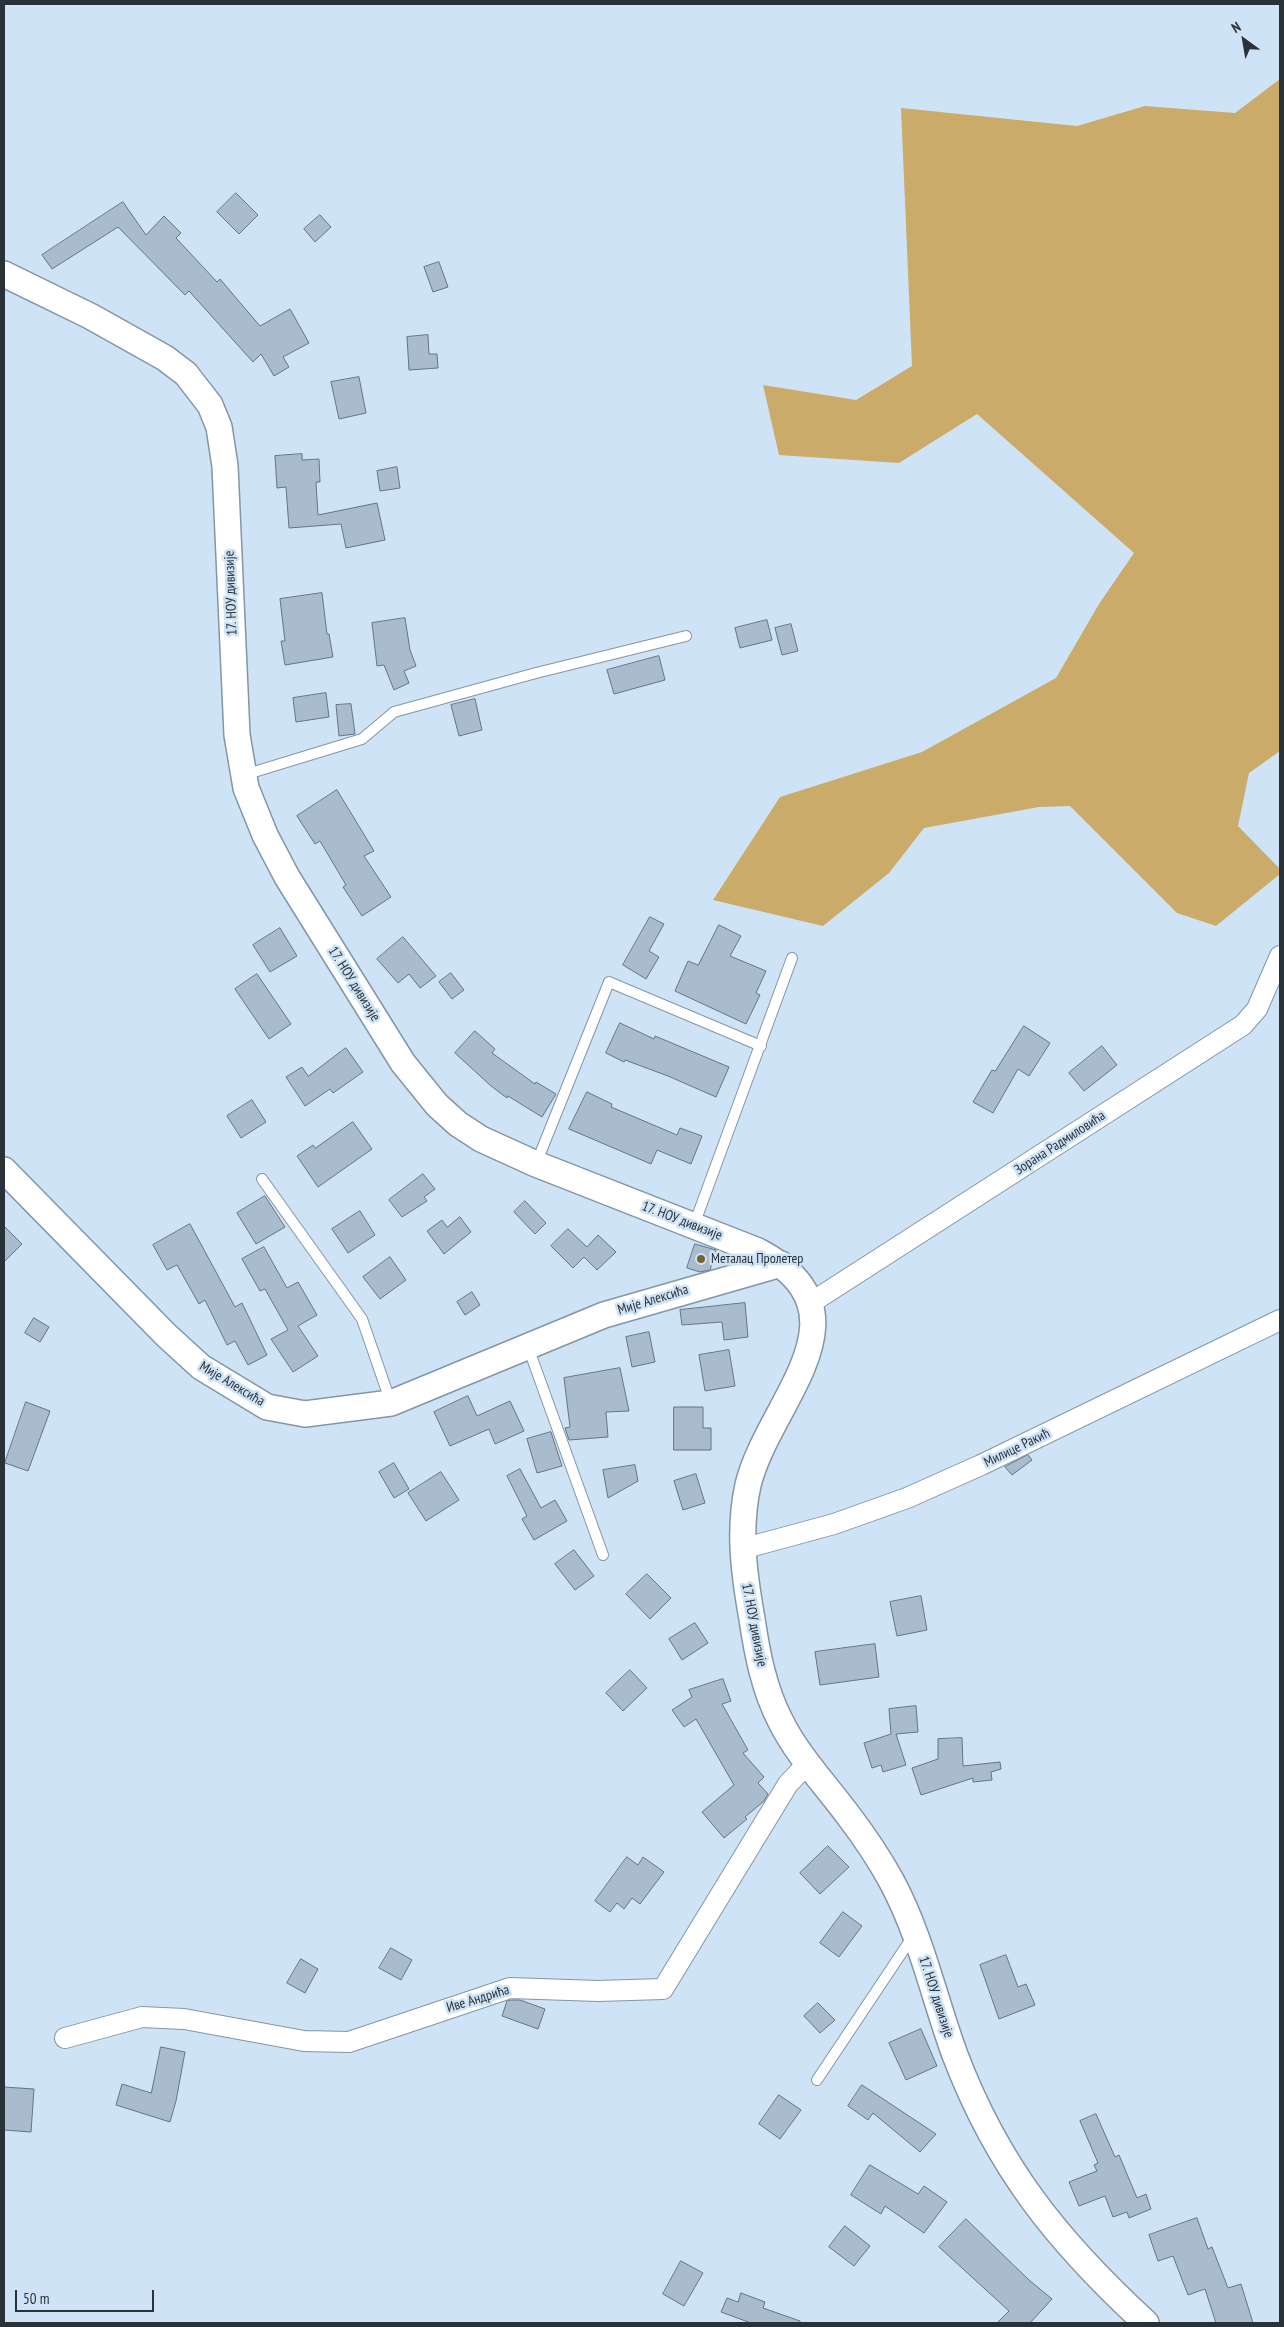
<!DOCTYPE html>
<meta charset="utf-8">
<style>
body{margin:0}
#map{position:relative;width:1284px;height:2327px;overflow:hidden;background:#cfe3f6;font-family:"PT Sans Narrow",sans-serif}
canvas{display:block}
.frame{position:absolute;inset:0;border:5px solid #2a3239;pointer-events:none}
.north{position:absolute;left:1219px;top:15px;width:50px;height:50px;-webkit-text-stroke:4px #cfe3f6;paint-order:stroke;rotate:328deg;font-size:14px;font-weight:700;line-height:20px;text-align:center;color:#2a3239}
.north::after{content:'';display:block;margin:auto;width:18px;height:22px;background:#2a3239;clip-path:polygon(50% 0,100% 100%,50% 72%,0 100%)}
.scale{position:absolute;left:15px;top:2290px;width:139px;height:22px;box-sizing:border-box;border:2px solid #2a3239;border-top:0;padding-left:6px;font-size:15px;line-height:18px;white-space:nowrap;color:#2a3239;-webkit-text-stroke:4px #cfe3f6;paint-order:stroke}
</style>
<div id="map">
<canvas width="1284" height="2327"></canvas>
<div class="frame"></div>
<div class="north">N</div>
<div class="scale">50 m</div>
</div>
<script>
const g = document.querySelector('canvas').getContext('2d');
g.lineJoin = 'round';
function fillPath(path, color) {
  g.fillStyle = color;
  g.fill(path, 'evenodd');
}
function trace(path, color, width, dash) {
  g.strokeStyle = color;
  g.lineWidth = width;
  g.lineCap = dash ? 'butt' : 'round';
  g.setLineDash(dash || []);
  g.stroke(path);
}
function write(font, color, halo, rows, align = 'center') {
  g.font = font + ' "PT Sans Narrow",sans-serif';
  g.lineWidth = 5;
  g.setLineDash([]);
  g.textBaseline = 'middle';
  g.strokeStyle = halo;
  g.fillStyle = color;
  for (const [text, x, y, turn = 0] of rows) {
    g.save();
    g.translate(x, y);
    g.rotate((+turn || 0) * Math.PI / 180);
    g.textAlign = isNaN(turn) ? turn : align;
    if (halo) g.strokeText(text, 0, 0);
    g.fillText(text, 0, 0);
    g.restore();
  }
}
fillPath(new Path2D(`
 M1280 79V751L1249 773 1238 826 1280 869V874L1216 926 1177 913 1070 806 1039 807 924 828 889 873 823 926 713 900 780 797 922 752 1056 678 1099 604 1134 553 977 414 899 463 779 455 763 385 856 400 912 366 901 108 1077 126 1145 106 1235 113Z`), '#cbab69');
const building = new Path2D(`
 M236 193 258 215 239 234 217 212Z
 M123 202 146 235 164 216 181 233 176 238 217 282 220 279 260 326 290 309 309 343 283 357 289 367 274 376 261 354 253 362 189 291 185 295 118 227 52 269 42 255Z
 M320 215 331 227 315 242 304 229Z
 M439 262 448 287 433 292 424 267Z
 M428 335 429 354H437L438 368 409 370 407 337Z
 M359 377 366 413 339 419 331 382Z
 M302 454V460L319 459 320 482H316L318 515 377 503 385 540 346 548 341 524 289 528 286 487 277 488 275 456Z
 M397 467 400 488 380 491 377 471Z
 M322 593 327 634H329L333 657 285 665 281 641H285L280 599Z
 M405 618 410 650 416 666 404 671 409 683 394 690 384 665 377 666 372 623Z
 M767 620 772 640 740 648 735 628Z
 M791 624 798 651 782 655 775 628Z
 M659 656 665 680 614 694 607 670Z
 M326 693 329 717 296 722 293 698Z
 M475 699 482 730 459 736 451 705Z
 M351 704 355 734 339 736 336 705Z
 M337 790 374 851 364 856 391 897 362 916 343 887 346 885 320 841 315 844 297 816Z
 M650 917 664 924 649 951 659 957 646 979 623 965Z
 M719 925 741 936 730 956 766 971 756 993 760 995 746 1024 675 991 688 961 698 965Z
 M280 928 297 956 270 972 253 945Z
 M403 937 436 976 420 988 409 974 398 983 377 959Z
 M451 973 464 990 452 999 439 982Z
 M257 974 291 1024 269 1039 235 989Z
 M620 1023 654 1039 655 1036 729 1067 716 1097 668 1076 625 1060 624 1062 606 1053Z
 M1024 1026 1050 1043 1029 1076 1018 1069 993 1113 973 1102 992 1070 995 1071Z
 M475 1031 495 1049 492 1053 535 1084 536 1082 556 1094 542 1117 508 1096 507 1098 491 1086 455 1053Z
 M1102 1046 1117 1065 1084 1091 1069 1073Z
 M346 1048 363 1072 333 1093 330 1089 305 1106 286 1077 302 1067 308 1076Z
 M587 1092 612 1104 611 1107 677 1135 680 1128 702 1136 691 1164 657 1150 651 1164 569 1129Z
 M252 1100 266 1122 241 1138 227 1116Z
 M353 1122 372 1149 318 1187 297 1156 313 1145 315 1148Z
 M423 1174 435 1189 424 1197 427 1201 402 1217 389 1200Z
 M265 1196 285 1227 256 1244 237 1213Z
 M525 1201 546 1223 535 1234 514 1212Z
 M360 1211 375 1235 348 1253 332 1229Z
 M460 1217 471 1232 444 1254 427 1231 442 1220 447 1227Z
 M190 1224 235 1307 242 1303 267 1355 248 1365 235 1341 227 1345 205 1300 199 1304 177 1265 167 1270 153 1245Z
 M4 1226 22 1244 4 1262Z
 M568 1229 587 1247 598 1235 616 1252 597 1270 584 1257 573 1268 551 1246Z
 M695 1244 716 1250 710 1270 700 1272 687 1268Z
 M264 1247 287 1288 298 1282 317 1315 298 1326 318 1356 293 1372 271 1339 288 1330 265 1289 260 1291 242 1259Z
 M390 1257 406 1280 380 1299 363 1277Z
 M472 1292 480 1305 465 1315 457 1302Z
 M745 1303 748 1337 724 1340 722 1322 682 1325 680 1310Z
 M34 1318 49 1327 40 1342 25 1333Z
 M649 1332 655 1362 632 1367 626 1337Z
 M729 1350 735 1386 705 1391 699 1355Z
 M620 1368 629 1411 606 1412 608 1437 569 1440 565 1428 570 1427 564 1378Z
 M468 1396 477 1416 510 1401 524 1431 495 1444 489 1429 450 1446 434 1412Z
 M26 1402 50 1411 28 1471 5 1463Z
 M674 1407H703V1428H711V1450H674Z
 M551 1432 562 1466 537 1473 527 1439Z
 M1028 1455 1032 1460 1012 1475 1005 1467Z
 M394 1463 409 1489 394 1498 379 1472Z
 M635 1465 638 1481 608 1498 603 1470Z
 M520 1469 541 1508 555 1500 567 1521 534 1540 522 1519 527 1516 507 1476Z
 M441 1472 459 1500 426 1521 408 1493Z
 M696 1474 705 1503 683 1510 674 1481Z
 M574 1550 594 1576 575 1590 555 1564Z
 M647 1574 671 1598 650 1619 626 1594Z
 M921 1596 927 1630 897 1636 890 1602Z
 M695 1623 708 1643 682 1660 669 1639Z
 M875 1644 879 1677 820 1685 815 1652Z
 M630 1670 647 1688 623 1711 606 1693Z
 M723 1679 731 1701 722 1704 748 1750 743 1753 764 1777 758 1783 768 1794 764 1801 745 1817 747 1819 724 1838 702 1812 734 1785 696 1719 684 1727 672 1710 692 1697 689 1690Z
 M916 1706 918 1732 896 1734 906 1765 883 1772 881 1765 872 1768 864 1743 891 1734 889 1709Z
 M962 1738 963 1766 1000 1762 1001 1769 991 1772 992 1780 973 1782V1778L921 1795 912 1768 938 1759V1739Z
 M828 1846 849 1867 820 1894 800 1873Z
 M627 1857 638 1865 643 1857 664 1872 640 1904 632 1898 624 1909 617 1903 610 1912 595 1901Z
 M843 1912 862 1926 839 1957 820 1943Z
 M391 1948 412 1960 401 1980 379 1968Z
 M1006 1955 1018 1987 1026 1984 1035 2005 999 2019 980 1965Z
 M301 1959 318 1969 305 1993 287 1983Z
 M512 2000H520L545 2009 538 2029 502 2016 507 2001Z
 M818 2003 835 2020 820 2033 804 2016Z
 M921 2029 937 2066 906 2080 889 2043Z
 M161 2047 185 2052 176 2101 170 2122 116 2105 122 2084 151 2093Z
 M862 2085 936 2134 920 2152 873 2113 868 2120 848 2106Z
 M4 2087 34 2089 31 2132 4 2130Z
 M779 2095 801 2110 780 2139 759 2124Z
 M1096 2114 1115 2157 1119 2155 1137 2198 1146 2194 1151 2209 1129 2218 1127 2212 1113 2217 1105 2196 1079 2206 1069 2182 1097 2171 1094 2165 1098 2163 1080 2121Z
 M870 2165 918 2194 924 2186 947 2202 924 2233 885 2206 881 2214 851 2195Z
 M1197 2218 1208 2249 1212 2247 1228 2288 1241 2284 1253 2323H1216L1205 2289 1188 2295 1173 2256 1158 2261 1149 2235Z
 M966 2219 1029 2280 1052 2299 1030 2323H997L1009 2311 939 2247Z
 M845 2226 870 2246 854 2266 829 2247Z
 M681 2261 703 2273 684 2306 663 2294Z
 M741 2293 765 2302 763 2308 800 2321V2323H751L721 2312 727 2298 738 2302Z`);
fillPath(building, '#a8bcce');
trace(building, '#637586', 1);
const service = new Path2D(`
 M244 775 362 739 394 712 536 673 686 636
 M536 1164 609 982 761 1046
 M262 1179 362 1319 391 1403
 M694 1225 792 958
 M528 1347 603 1555
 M817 2080 913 1936`);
const minor = new Path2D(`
 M809 1304 1243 1025 1257 1009 1280 956
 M742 1549 834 1524 907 1498 981 1465 1280 1320
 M65 2038 142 2017 184 2019 304 2041 349 2042 510 1988 598 1991 663 1989 788 1784 808 1763`);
const tertiary = new Path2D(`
 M4 274 90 316 165 358 186 374 210 405 219 427 225 466 237 735 246 788 265 835 287 877 403 1063 437 1105 458 1124 481 1139 536 1164 758 1251C877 1313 768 1402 748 1485 738 1530 744 1574 752 1619 757 1653 764 1689 780 1720 797 1755 825 1784 848 1815 864 1836 879 1858 892 1882 921 1936 934 1998 955 2055 998 2168 1058 2242 1146 2323
 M4 1170 166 1335 201 1367 267 1407 305 1414 391 1403 604 1315 781 1264`);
trace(service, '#8396a7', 12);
trace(minor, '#8396a7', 22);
trace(tertiary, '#8396a7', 28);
trace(service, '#fff', 10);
trace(minor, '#fff', 20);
trace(tertiary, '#fff', 25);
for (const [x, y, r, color] of [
 [701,1259,5,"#796232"]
]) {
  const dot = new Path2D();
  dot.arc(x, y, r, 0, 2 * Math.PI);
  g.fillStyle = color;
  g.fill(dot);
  trace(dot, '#cfe3f6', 2);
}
write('14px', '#2a3239', '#cfe3f6', [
 ["17. НОУ дивизије",231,593,-92],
 ["17. НОУ дивизије",354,984,58],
 ["Зорана Радмиловића",1060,1143,-33],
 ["17. НОУ дивизије",682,1221,21],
 ["Мије Алексића",653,1300,-17],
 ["Мије Алексића",232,1384,31],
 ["Милице Ракић",1017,1448,-26],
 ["17. НОУ дивизије",754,1625,79],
 ["17. НОУ дивизије",936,1997,72],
 ["Иве Андрића",478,1999,-17]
]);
write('14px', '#2a3239', '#cfe3f6', [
 ["Металац Пролетер",711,1259]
], 'left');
</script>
